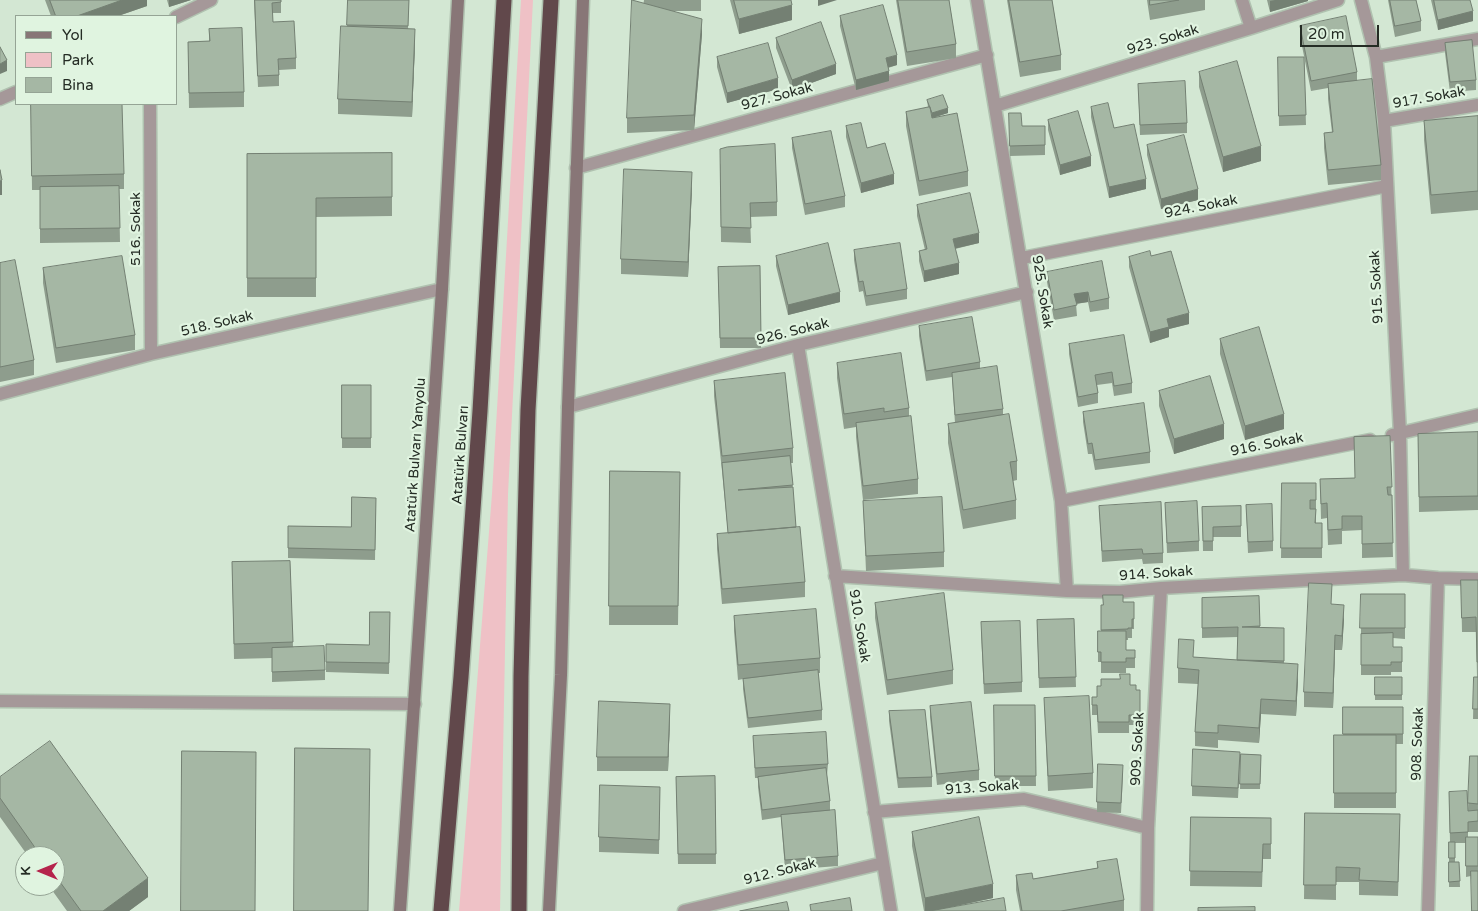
<!DOCTYPE html>
<meta charset="utf-8">
<style>
body{margin:0}
#map{position:relative;width:1478px;height:911px;overflow:hidden;background:#d3e7d3;font-family:"Varela Round",sans-serif}
canvas{display:block}
.legend{position:absolute;left:15px;top:15px;width:162px;height:90px;box-sizing:border-box;background:#e0f4e0;border:1px solid #95a495;margin:0;padding:6px 9px;list-style:none;font-size:15px;color:#242c24}
.legend li{display:flex;align-items:center;gap:10px;height:25px}
.legend b{width:25px;border:1px solid #95a495}
.north{position:absolute;left:15px;top:846px;width:50px;height:50px;box-sizing:border-box;background:#e0f4e0;border:1px solid #95a495;border-radius:50%;rotate:270deg;font-size:14px;font-weight:700;line-height:20px;text-align:center;color:#242c24}
.north::after{content:'';display:block;margin:auto;width:18px;height:22px;background:#b5244c;clip-path:polygon(50% 0,100% 100%,50% 72%,0 100%)}
.scale{position:absolute;left:1300px;top:25px;width:79px;height:22px;box-sizing:border-box;border:2px solid #242c24;border-top:0;padding-left:6px;font-size:15px;line-height:18px;white-space:nowrap;color:#242c24;-webkit-text-stroke:4px #e0f4e0;paint-order:stroke}
</style>
<div id="map">
<canvas width="1478" height="911"></canvas>
<ul class="legend">
<li><b style="height:6px;background:#887677"></b>Yol</li>
<li><b style="height:14px;background:#efc1c6"></b>Park</li>
<li><b style="height:14px;background:#a5b7a4"></b>Bina</li>
</ul>
<div class="north">K</div>
<div class="scale">20 m</div>
</div>
<script>
const g = document.querySelector('canvas').getContext('2d');
g.lineJoin = 'round';
function fillPath(path, color) {
  g.fillStyle = color;
  g.fill(path, 'evenodd');
}
function trace(path, color, width, dash) {
  g.strokeStyle = color;
  g.lineWidth = width;
  g.lineCap = dash ? 'butt' : 'round';
  g.setLineDash(dash || []);
  g.stroke(path);
}
function write(font, color, halo, rows, align = 'center') {
  g.font = font + ' "Varela Round",sans-serif';
  g.lineWidth = 4.5;
  g.setLineDash([]);
  g.textBaseline = 'middle';
  g.strokeStyle = halo;
  g.fillStyle = color;
  for (const [text, x, y, turn = 0] of rows) {
    g.save();
    g.translate(x, y);
    g.rotate((+turn || 0) * Math.PI / 180);
    g.textAlign = isNaN(turn) ? turn : align;
    if (halo) g.strokeText(text, 0, 0);
    g.fillText(text, 0, 0);
    g.restore();
  }
}
fillPath(new Path2D(`
 M521 0H533L508 494 500 911H459L492 494Z`), '#efc1c6');
const street = new Path2D(`
 M977 0 1061 501 1067 591
 M1242 0 1251 28
 M1361 0 1376 57 1384 121 1400 434 1403 575
 M176 17 211 0
 M1376 57 1478 39
 M0 99 16 92
 M150 104 151 354
 M995 106 1251 28 1338 0
 M1384 121 1478 105
 M576 168 987 55
 M1022 258 1387 186
 M798 345 891 911
 M0 394 151 354 442 289
 M568 407 798 345 1027 292
 M1392 435 1478 415
 M1061 501 1370 440
 M835 576 1067 591 1120 592 1161 588 1403 575 1438 578 1478 579
 M0 701 415 704
 M874 812 1024 799 1148 828
 M684 911 883 863
 M1147 911 1148 828 1161 588
 M1428 911 1438 578`);
const secondary = new Path2D(`
 M400 911 442 289 458 0
 M549 911 561 675 568 407 583 0`);
const highway = new Path2D(`
 M441 911 461 677 480 411 504 0
 M519 911 521 676 528 410 551 0`);
trace(street, '#b0c2b0', 15);
trace(secondary, '#b0c2b0', 15);
trace(highway, '#b0c2b0', 18);
trace(street, '#a59899', 12);
trace(secondary, '#887677', 12);
trace(highway, '#61484b', 15);
fillPath(new Path2D(`
 M45 0H147V6L118 16H51Z
 M167 0H191L169 7Z
 M254 0H281V13H272L273 22 296 58V69L279 70V86L258 87Z
 M348 0H409L408 29 415 44 412 117 338 114V99L347 26Z
 M644 0H701V11H672L702 34 694 130 627 133V118Z
 M730 0H791L792 20 739 34Z
 M896 0H949L956 44V58L907 66Z
 M1007 0H1052L1061 55V70L1020 77Z
 M1147 0H1205V10L1150 20Z
 M1267 0H1308V1L1270 12Z
 M1388 0H1416L1421 21V31L1395 37Z
 M1431 0H1470L1473 21 1438 30Z
 M840 16 897 65 888 68 889 81 856 90 840 26Z
 M1300 26 1357 72V81L1381 165V180L1328 185 1324 148V133L1332 132 1328 99V88L1311 91 1300 36Z
 M209 29 244 92V107L189 108 188 42 209 41Z
 M776 38 836 74 792 90 776 48Z
 M1445 43 1476 80V90L1450 92 1445 53Z
 M717 57 778 89 727 103 717 67Z
 M1278 57H1304L1306 125 1279 126Z
 M1199 72 1261 161 1223 172 1199 87Z
 M1138 84 1187 123V133L1140 135Z
 M927 100 948 113 936 117 968 171V186L919 196 906 126V112L928 107Z
 M31 104 124 174V189H119L120 242 40 243V190H32Z
 M1091 107 1114 128 1146 189 1109 198 1091 117Z
 M1009 113 1022 126H1045V155L1010 156Z
 M1478 116V210L1431 214 1424 140V121Z
 M1048 120 1091 166 1060 175 1048 130Z
 M846 126 867 148 894 184 861 193 846 137Z
 M792 138 845 196V207L805 215 792 148Z
 M1147 145 1198 200 1161 209 1147 155Z
 M392 153V216L316 217V297H247V154Z
 M720 164 777 202V216L750 217 751 243 721 242Z
 M692 187 688 277 621 274V259Z
 M917 205 979 243 955 249 959 274 924 282 919 261V251L925 250 917 216Z
 M854 250 907 289V299L866 306 863 291 859 292 854 260Z
 M776 256 840 302 788 315 776 266Z
 M1151 256 1189 324 1169 329V337L1150 343 1129 267V257Z
 M0 263 34 360V375L0 382Z
 M760 266 761 348H720L718 267Z
 M43 268 135 335V350L56 363 43 283Z
 M1047 272 1109 298V309L1090 312 1088 302 1076 304 1077 316 1054 320 1047 282Z
 M919 326 980 362V369L1003 409V415L1017 461V480L1013 481 1016 500V519L963 529 948 443V424L955 423 952 377 926 381 919 336Z
 M1220 339 1284 429 1245 440 1220 354Z
 M1069 344 1132 383V393L1114 396 1112 383 1097 385 1098 393V403L1078 407 1069 354Z
 M837 363 909 408V416L918 479V494L863 500 856 437V427L844 429 837 378Z
 M714 381 793 448V463H791L793 492 796 527 805 582V597L722 604 717 549V534L728 533 722 471 714 396Z
 M342 385H371V448H342Z
 M1159 391 1224 439 1174 454 1159 406Z
 M1083 412 1150 452V463L1095 470 1092 454H1088L1083 422Z
 M1478 432V510L1419 512 1418 434Z
 M1390 436 1393 557 1362 558V530L1342 531V544L1328 545 1327 518 1321 519 1320 479 1355 478 1354 437Z
 M610 471 680 472 678 625H609Z
 M1282 483H1316V523H1322V558H1281Z
 M376 498 375 560 288 558V526L351 527Z
 M863 501 944 552V567L866 571Z
 M1165 503 1199 541V551L1167 553Z
 M1246 505 1273 541V551L1248 553Z
 M1099 506 1163 553V563L1143 564 1142 559 1102 562Z
 M1241 506V537H1213V551H1203L1202 507Z
 M290 561 293 647 325 670V680L272 682V658L234 659 232 562Z
 M1461 580H1478V677H1477L1476 632H1462Z
 M1361 594H1405V639L1393 638V647H1402V672H1391V675H1361Z
 M1259 596 1260 628H1284V663L1298 679 1296 716 1261 714 1259 743 1218 740V748L1195 746V732L1198 684 1178 683V668L1194 657 1237 660 1238 637 1202 638V598Z
 M1123 602H1134V629H1132V638H1128V640H1126V650H1135V668H1126V673H1101V662H1098V631H1101V605Z
 M875 603 953 670V684L887 695 875 618Z
 M1332 604 1344 619 1342 650H1335L1333 708 1304 707V692Z
 M390 612 389 674 326 672V644L369 645Z
 M734 616 820 658V673H818L822 710V720L748 728 743 689V679L738 680 734 631Z
 M1074 619 1076 687 1039 688 1037 620Z
 M981 632 1022 682V692L984 694Z
 M1375 677H1402V700H1375Z
 M1474 677H1478V719H1473Z
 M1130 685 1136 690H1140V725H1129V733H1098L1097 715H1092V697H1097Z
 M1044 698 1093 773V788L1048 791Z
 M994 705H1035L1036 786H995Z
 M930 706 979 770V780L937 785 930 717Z
 M1343 707H1403V744H1396V808H1334V735H1343Z
 M889 711 932 777V787L898 788 889 721Z
 M670 718 668 771H597V757Z
 M753 736 828 764 827 775 830 801V810L838 856V866L785 870 781 817 762 820 758 787V778H755Z
 M1241 754 1261 755 1260 789H1240Z
 M1470 756H1478V832H1468V837H1478V911L1471 876 1466 877V843H1455V862H1459L1460 887H1449V842H1450L1449 792 1468 811Z
 M1240 762 1238 798 1192 796V786Z
 M1123 775 1121 813 1097 812V802Z
 M715 776 716 864H678L676 777Z
 M0 777 148 897 129 911H67L49 886H55V856H28L0 817Z
 M660 787 659 854 599 852V837Z
 M1305 813 1400 829 1398 896 1359 895V882H1336V900L1304 899Z
 M1191 817 1271 818V859H1263L1262 887 1190 886Z
 M912 832 993 898 943 909 1006 911H924L912 846Z
 M1097 862 1124 900V911H1020L1016 890V875L1033 879 1097 868Z`), '#8e9d8d');
fillPath(new Path2D(`
 M122 0H147V6L118 16H77Z
 M169 0H191L169 7Z
 M818 0H837L818 6Z
 M1275 0H1308V1L1270 12V1Z
 M792 5V20L739 34V19Z
 M1473 11V21L1438 30V20Z
 M702 19V34L694 130V115Z
 M415 29V44L412 117V102Z
 M897 55V65L886 68V58Z
 M7 60V71L0 74V64Z
 M836 64V74L792 90V80Z
 M889 71V81L856 90V80Z
 M778 78V89L727 103V93Z
 M948 108V113L932 118V113Z
 M1261 146V161L1223 172V157Z
 M1091 156V166L1060 175V165Z
 M692 172V187L688 277V262Z
 M894 174V184L861 193V183Z
 M1146 179V189L1109 198V187Z
 M2 180V195H0V181Z
 M1198 189V200L1161 209V199Z
 M979 233V243L953 249V239Z
 M959 263V274L924 282V271Z
 M840 292V302L788 315V305Z
 M1088 292V302L1074 304V294Z
 M1189 313V324L1169 329V337L1150 343V332L1167 319Z
 M1284 414V429L1245 440V426Z
 M1224 424V439L1174 454V439Z
 M1344 605V619L1342 650V636Z
 M1335 635V650L1333 708V693Z
 M1298 664V679L1296 716V701Z
 M1261 699V714L1259 743V728Z
 M670 704V718L668 771V757Z
 M148 878V897L129 911H103Z
 M993 884V898L933 911H925V898Z`), '#748073');
const building = new Path2D(`
 M50 0H122L77 16H56Z
 M255 0H281V2L272 3 273 22 294 21 296 58 278 59 279 75 258 76Z
 M348 0H409L408 26 347 25Z
 M632 0 702 19 694 115 627 118Z
 M734 0H791L792 5 739 19Z
 M898 0H949L956 44 907 52Z
 M1009 0H1052L1061 55 1020 62Z
 M1150 0H1179L1150 5Z
 M1390 0H1416L1421 21 1395 26Z
 M1434 0H1470L1473 11 1438 20Z
 M883 5 897 55 886 58 889 71 856 80 840 16Z
 M1346 16 1357 72 1311 81 1300 26Z
 M821 22 836 64 792 80 776 38Z
 M341 26 415 29 412 102 338 99Z
 M242 28 244 92 189 93 188 42 210 41 209 29Z
 M1472 40 1476 80 1450 82 1445 43Z
 M768 43 778 78 727 93 717 57Z
 M0 47 7 60 0 64Z
 M1278 57H1304L1306 115 1279 116Z
 M1237 61 1261 146 1223 157 1199 72Z
 M1372 79 1381 165 1328 170 1324 133 1333 132 1328 84Z
 M1185 81 1187 123 1140 125 1138 84Z
 M943 95 948 108 932 113 927 100Z
 M1108 103 1114 128 1134 124 1146 179 1109 187 1091 107Z
 M31 104H122L124 174 32 176Z
 M930 107 932 118 957 113 968 171 919 181 906 112Z
 M1078 111 1091 156 1060 165 1048 120Z
 M1009 113H1021L1022 126H1045V145L1010 146Z
 M1478 116V191L1431 195 1424 121Z
 M861 123 867 148 885 143 894 174 861 183 846 126Z
 M831 131 845 196 805 204 792 138Z
 M1184 135 1198 189 1161 199 1147 145Z
 M775 144 777 202 750 203 751 228 721 227 720 149 727 147Z
 M392 153V197L316 198V278H247V154Z
 M624 169 692 172 688 262 621 259Z
 M0 170 2 180 0 181Z
 M119 186 120 228 40 229V187Z
 M970 193 979 233 953 239 959 263 924 271 919 251 927 249 917 205Z
 M828 243 840 292 788 305 776 256Z
 M900 243 907 289 866 296 863 281 859 282 854 250Z
 M1150 251 1151 256 1171 251 1189 313 1167 319 1169 327 1150 332 1129 257Z
 M122 256 135 335 56 348 43 268Z
 M15 260 34 360 0 367V263Z
 M1102 261 1109 298 1090 302 1088 292 1074 294 1077 305 1054 310 1047 272Z
 M760 266 761 338H720L718 267Z
 M972 317 980 362 926 371 919 326Z
 M1259 327 1284 414 1245 426 1220 339Z
 M1124 335 1132 383 1114 386 1112 372 1095 375 1098 393 1078 397 1069 344Z
 M901 353 909 408 884 412V408L844 414 837 363Z
 M997 366 1003 409 955 415 952 373Z
 M785 373 793 448 722 456 714 381Z
 M1210 376 1224 424 1174 439 1159 391Z
 M342 385H371V438H342Z
 M1144 403 1150 452 1095 460 1092 443 1088 444 1083 412Z
 M1009 414 1017 461 1010 462 1016 500 963 510 948 424Z
 M911 416 918 479 863 486 856 423Z
 M1478 432V496L1419 497 1418 434Z
 M1390 436 1392 487H1387L1388 495H1392L1393 543 1362 544V516H1342V529L1328 530 1327 503 1321 504 1320 479 1355 478 1354 437Z
 M790 456 793 485 738 490 793 487 796 527 728 533 722 463Z
 M610 471 680 472 678 606H609Z
 M1282 483H1316V500H1310V509H1316L1315 523H1322V548H1281Z
 M352 497 376 498 375 550 288 548V526L351 527Z
 M942 497 944 552 866 556 863 501Z
 M1197 501 1199 541 1167 543 1165 503Z
 M1161 502 1163 553 1143 554 1142 549 1102 551 1099 506Z
 M1272 504 1273 541 1248 542 1246 505Z
 M1241 506V526L1213 527V541H1203L1202 507Z
 M800 527 805 582 722 589 717 534Z
 M290 561 293 642 234 644 232 562Z
 M1461 580H1478V662H1477L1476 617 1462 618Z
 M1309 583 1332 584 1331 604 1344 605 1342 636 1335 635 1333 693 1304 692Z
 M944 593 953 670 887 680 875 603Z
 M1361 594H1405V628H1360Z
 M1103 595H1123V602H1134V619H1132V628H1128V629L1101 630V605H1103Z
 M1259 596 1260 626 1242 627 1284 628V661L1237 660 1238 627 1202 628V598Z
 M816 609 820 658 738 665 734 616Z
 M370 612H390L389 663 326 662V644L369 645Z
 M1074 619 1076 677 1039 678 1037 620Z
 M1020 621 1022 682 984 684 981 622Z
 M1098 631H1126V650H1135V658H1126V662H1101V652H1098Z
 M1393 633V647H1402V662H1391V665H1361V634Z
 M1179 639 1194 640 1193 657 1298 664 1296 701 1261 699 1259 728 1218 725V733L1195 732 1199 670 1178 668Z
 M324 646 325 670 272 672V648Z
 M818 670 822 710 748 718 743 679Z
 M1120 674H1130V685H1136V690H1140V715H1129V722H1098L1097 705H1092V697H1097V686H1101V679H1120Z
 M1375 677H1402V695H1375Z
 M1474 677H1478V709H1473Z
 M1089 696 1093 773 1048 776 1044 698Z
 M599 701 670 704 668 757H597Z
 M971 702 979 770 937 774 930 706Z
 M994 705H1035L1036 776H995Z
 M1343 707H1403V734H1343Z
 M925 710 932 777 898 778 889 711Z
 M826 732 828 764 755 768 753 736Z
 M1334 735H1396V793H1334Z
 M50 741 148 878 103 911H81L55 875V856H41L0 798V777Z
 M295 748 370 749 368 911H294Z
 M1193 749 1240 752 1238 788 1192 786Z
 M182 751 256 752 255 911H181Z
 M1241 754 1261 755 1260 784H1240Z
 M1470 756H1478V804L1468 803Z
 M1098 764 1123 765 1121 803 1097 802Z
 M826 768 830 801 762 810 758 777Z
 M715 776 716 854H678L676 777Z
 M600 785 660 787 659 840 599 837Z
 M1467 791 1468 811 1478 810V821L1468 822V832L1450 833 1449 792Z
 M835 810 838 856 785 860 781 815Z
 M1305 813 1400 814 1398 882 1359 880 1360 868 1336 867V885H1304Z
 M979 817 993 884 925 898 912 832Z
 M1191 817 1271 818V844H1263L1262 872 1190 871Z
 M1466 837H1478V866H1466Z
 M1449 842H1455V858H1449Z
 M1117 859 1124 900 1061 911H1022L1016 875 1032 873 1033 879 1098 868 1097 862Z
 M1449 862H1459L1460 881 1449 882Z
 M1471 871H1478V911H1472Z
 M850 898 852 911H811L810 905Z
 M1004 898 1006 911H930Z
 M787 902 789 911H740Z
 M1255 907V911H1198V908Z`);
fillPath(building, '#a5b7a4');
trace(building, '#748073', 1);
write('14px', '#242c24', '#e0f4e0', [
 ["923. Sokak",1163,40,-17],
 ["927. Sokak",777,97,-15],
 ["917. Sokak",1429,98,-10],
 ["924. Sokak",1201,207,-11],
 ["516. Sokak",136,229,-90],
 ["915. Sokak",1377,287,-93],
 ["925. Sokak",1042,292,81],
 ["518. Sokak",217,324,-13],
 ["926. Sokak",793,332,-14],
 ["916. Sokak",1267,445,-11],
 ["Atatürk Bulvarı Yanyolu",416,455,-86],
 ["Atatürk Bulvarı",461,455,-86],
 ["914. Sokak",1156,574,-4],
 ["910. Sokak",859,626,81],
 ["908. Sokak",1418,744,-88],
 ["909. Sokak",1138,749,-87],
 ["913. Sokak",982,788,-4],
 ["912. Sokak",780,872,-14]
]);
</script>
